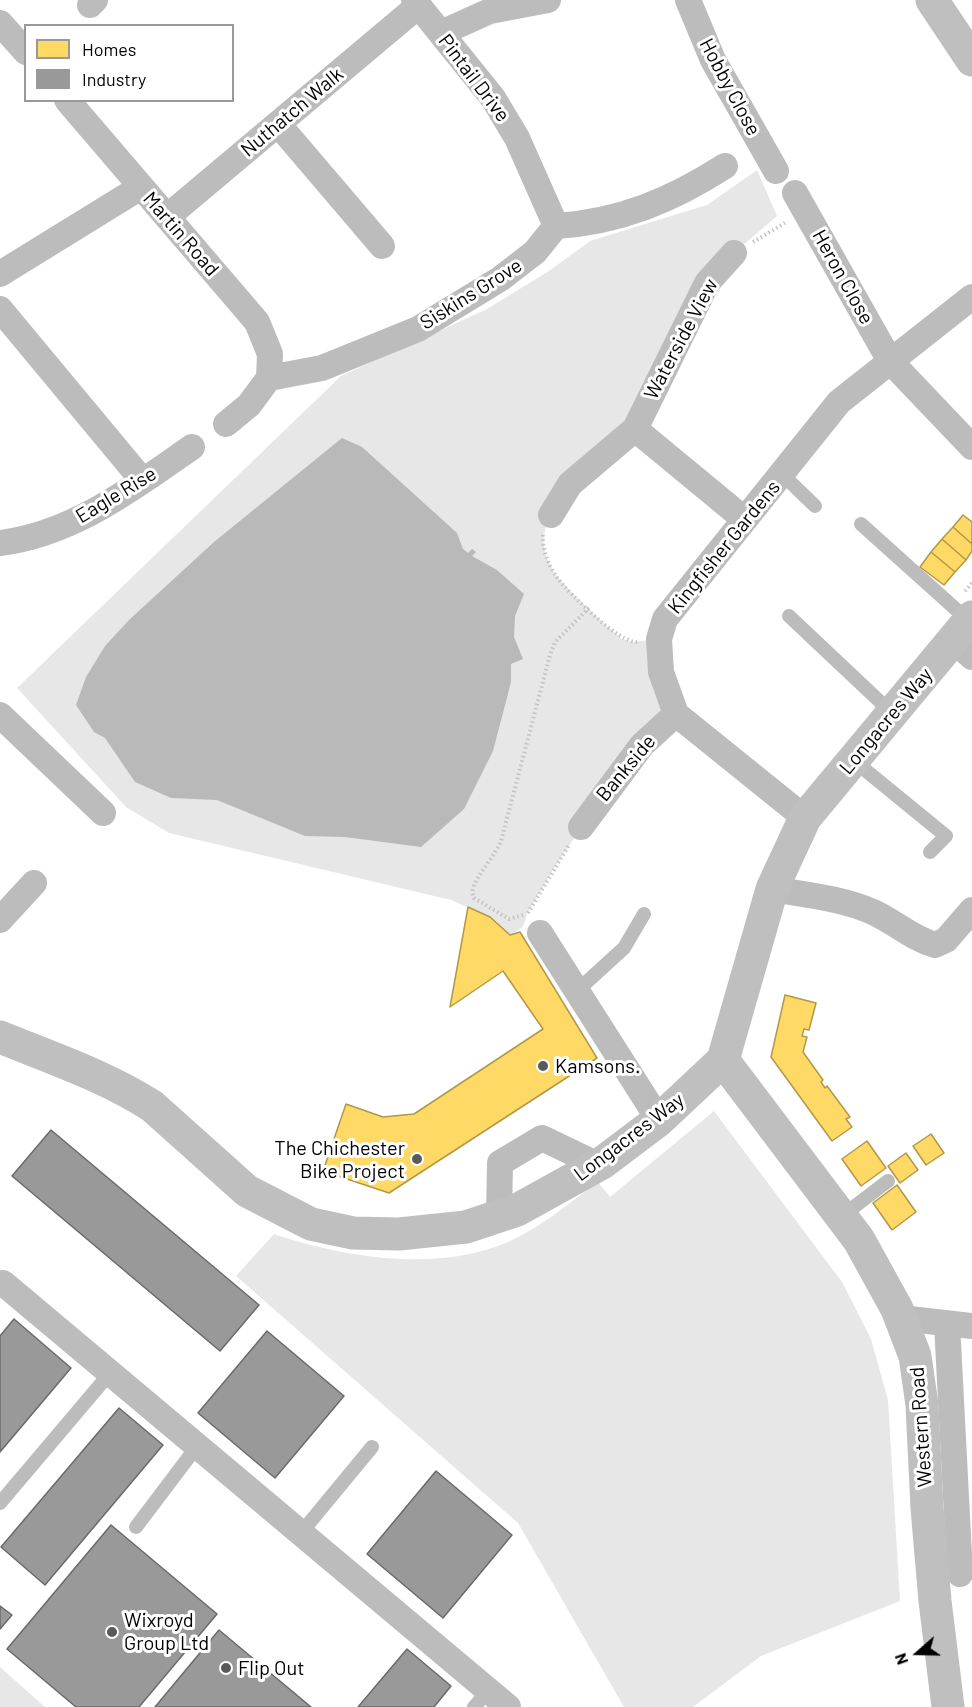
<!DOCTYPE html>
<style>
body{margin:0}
#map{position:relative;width:972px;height:1707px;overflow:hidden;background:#fff;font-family:Barlow,sans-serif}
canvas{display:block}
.legend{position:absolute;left:24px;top:24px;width:210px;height:78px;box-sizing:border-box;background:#fff;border:2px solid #999;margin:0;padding:8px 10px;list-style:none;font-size:18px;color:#000}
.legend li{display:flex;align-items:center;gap:12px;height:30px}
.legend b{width:30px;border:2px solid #999}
.north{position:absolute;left:888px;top:1623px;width:60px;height:60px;-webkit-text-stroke:4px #fff;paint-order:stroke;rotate:250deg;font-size:16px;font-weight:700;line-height:24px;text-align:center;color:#000}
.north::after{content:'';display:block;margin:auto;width:21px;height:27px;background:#000;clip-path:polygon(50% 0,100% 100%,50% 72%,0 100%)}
</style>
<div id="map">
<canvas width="972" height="1707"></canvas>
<ul class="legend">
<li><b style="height:16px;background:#ffd966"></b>Homes</li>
<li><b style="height:16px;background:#999"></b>Industry</li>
</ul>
<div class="north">N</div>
</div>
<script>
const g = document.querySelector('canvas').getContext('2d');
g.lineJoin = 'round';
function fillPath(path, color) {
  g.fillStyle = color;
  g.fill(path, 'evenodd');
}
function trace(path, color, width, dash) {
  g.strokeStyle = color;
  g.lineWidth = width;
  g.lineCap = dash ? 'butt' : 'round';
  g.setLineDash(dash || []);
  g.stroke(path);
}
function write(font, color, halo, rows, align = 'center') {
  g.font = font + ' Barlow,sans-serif';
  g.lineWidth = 6;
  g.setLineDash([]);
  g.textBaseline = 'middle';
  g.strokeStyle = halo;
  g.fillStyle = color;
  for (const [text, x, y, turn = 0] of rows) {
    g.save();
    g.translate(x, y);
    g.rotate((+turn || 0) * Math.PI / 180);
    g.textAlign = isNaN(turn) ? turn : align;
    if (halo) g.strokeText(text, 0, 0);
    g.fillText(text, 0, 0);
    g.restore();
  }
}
fillPath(new Path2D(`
 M757 170 777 216 734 253 635 429 551 515C530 555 559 580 587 607 598 618 610 629 622 639L632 642 659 639 676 714 605 792 554 868 527 914 523 927 510 935 490 917 451 900 169 833 126 807 17 688 341 376 487 309 549 271 590 241 707 205Z
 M714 1111 842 1282 871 1339 888 1400 900 1601 761 1656 693 1707H624L518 1523 236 1276 274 1234C342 1257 429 1271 498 1246 536 1232 566 1205 598 1182L610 1197Z
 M0 1667 45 1707H0Z`), '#e7e7e7');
fillPath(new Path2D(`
 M342 438 362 447 457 533 463 549 468 553 472 549 476 552 472 556 497 570 524 594 515 616 514 637 523 659 511 664V682L493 751 464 809 421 847 345 837 305 836 217 800 171 798 135 782 105 738 94 732 76 705 86 677 105 646 129 620 214 542Z`), '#b9b9b9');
const homes = new Path2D(`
 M963 515 972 522V544L953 527Z
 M953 527 972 544V551L966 560 942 539Z
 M942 539 966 560 955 572 931 552Z
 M931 552 955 572 944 585 920 567Z
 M468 907 490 917 510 935 520 932 597 1058 389 1193 323 1171 346 1104 383 1117 414 1114 543 1029 503 971 450 1007Z
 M785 995 816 1003 809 1030 804 1029 802 1036 807 1037 803 1052 823 1080 821 1082 825 1088 827 1086 850 1117 846 1119 852 1127 832 1141 771 1057Z
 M931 1134 944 1153 926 1165 913 1146Z
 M867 1141 886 1168 861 1186 842 1159Z
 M906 1153 918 1170 900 1183 888 1166Z
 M897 1185 916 1212 892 1230 873 1203Z`);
fillPath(homes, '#ffd966');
trace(homes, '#b29847', 1.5);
const industry = new Path2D(`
 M51 1130 259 1305 220 1351 12 1176Z
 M14 1319 71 1368 0 1452V1336Z
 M267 1331 344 1396 275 1478 198 1413Z
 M119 1408 163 1445 45 1585 1 1547Z
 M436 1471 512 1535 443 1618 367 1554Z
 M111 1525 217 1614 139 1707H76L7 1649Z
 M0 1606 12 1615 0 1629Z
 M219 1630 311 1707H155Z
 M407 1649 451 1686 434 1707H358Z`);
fillPath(industry, '#999');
trace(industry, '#6b6b6b', 1.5);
trace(new Path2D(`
 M753 242 785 223
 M543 535C542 550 549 567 558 579 570 594 619 644 638 642
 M965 591 972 583
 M528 913 569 845
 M523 915 509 919 474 898 472 892C476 874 493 860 501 841L550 655 555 642 589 608`), '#c2c2c2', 4, [1.5, 3]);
trace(new Path2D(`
 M783 475 815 506
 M861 524 969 621
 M789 616 892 713
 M853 760 946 836 930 852
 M578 990 624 948 644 914
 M842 1216 888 1181
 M0 1503 111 1372
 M136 1527 198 1445
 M301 1533 372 1447
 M474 1707 488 1691`), '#bcbcbc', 14);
trace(new Path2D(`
 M414 0 493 98 517 138 556 226
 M688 0 713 60 776 171
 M90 5 95 0
 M0 23 26 52
 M441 33 490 11 548 0
 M67 100 257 322 270 354 269 378
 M278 124 382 246
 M795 193 890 361 972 447
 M167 217 418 6
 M0 274 141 187
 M0 309 143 481
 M269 378 322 368 418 329 500 279 535 252 556 226C620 222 672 200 725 166
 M226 424 249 405 269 378
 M635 429 744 519
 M551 515 570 484 635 429 707 283 734 253
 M0 543C73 534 133 488 192 447
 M953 640 972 657
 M0 715 103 813
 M805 818 676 714 661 672 659 639 665 619 839 402 972 297
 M581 827 642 745 676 714
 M772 889C806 895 841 898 873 912 895 922 911 938 935 945L946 940 972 910
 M0 920 34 883
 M540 933 659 1120
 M499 1216 500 1163 542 1138 598 1165
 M3 1283 508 1707
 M901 1318 972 1326
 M947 1323 960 1574`), '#bcbcbc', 26);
trace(new Path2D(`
 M932 0 972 60
 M0 1037C52 1058 105 1076 152 1106L247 1191 311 1224 353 1233 399 1234 466 1227 517 1210 602 1163 659 1120 723 1060 772 889 805 818 972 617
 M723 1060 859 1240 897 1309 915 1356 922 1405 927 1508 935 1601 948 1707`), '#bfbfbf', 33);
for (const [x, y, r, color] of [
 [543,1066,6,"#595959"],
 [417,1159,6,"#595959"],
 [112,1632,6,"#595959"],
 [226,1668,6,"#595959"]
]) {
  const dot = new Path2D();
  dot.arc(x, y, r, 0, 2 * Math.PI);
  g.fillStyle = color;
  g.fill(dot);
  trace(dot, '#fff', 2);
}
write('20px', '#000', '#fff', [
 ["Pintail Drive",474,78,53],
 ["Hobby Close",730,87,62],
 ["Nuthatch Walk",292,112,-40],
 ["Martin Road",181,234,49],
 ["Heron Close",843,277,61],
 ["Siskins Grove",471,294,-32],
 ["Waterside View",681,339,-62],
 ["Eagle Rise",116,495,-31],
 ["Kingfisher Gardens",724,547,-51],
 ["Longacres Way",886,721,-50],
 ["Bankside",626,768,-50],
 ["Longacres Way",629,1137,-37],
 ["Western Road",921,1427,-94]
]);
write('20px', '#000', '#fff', [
 ["Kamsons.",555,1066],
 ["The Chichester",405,1148,"right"],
 ["Bike Project",405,1171,"right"],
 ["Wixroyd",124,1620],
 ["Group Ltd",124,1643],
 ["Flip Out",238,1668]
], 'left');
</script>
